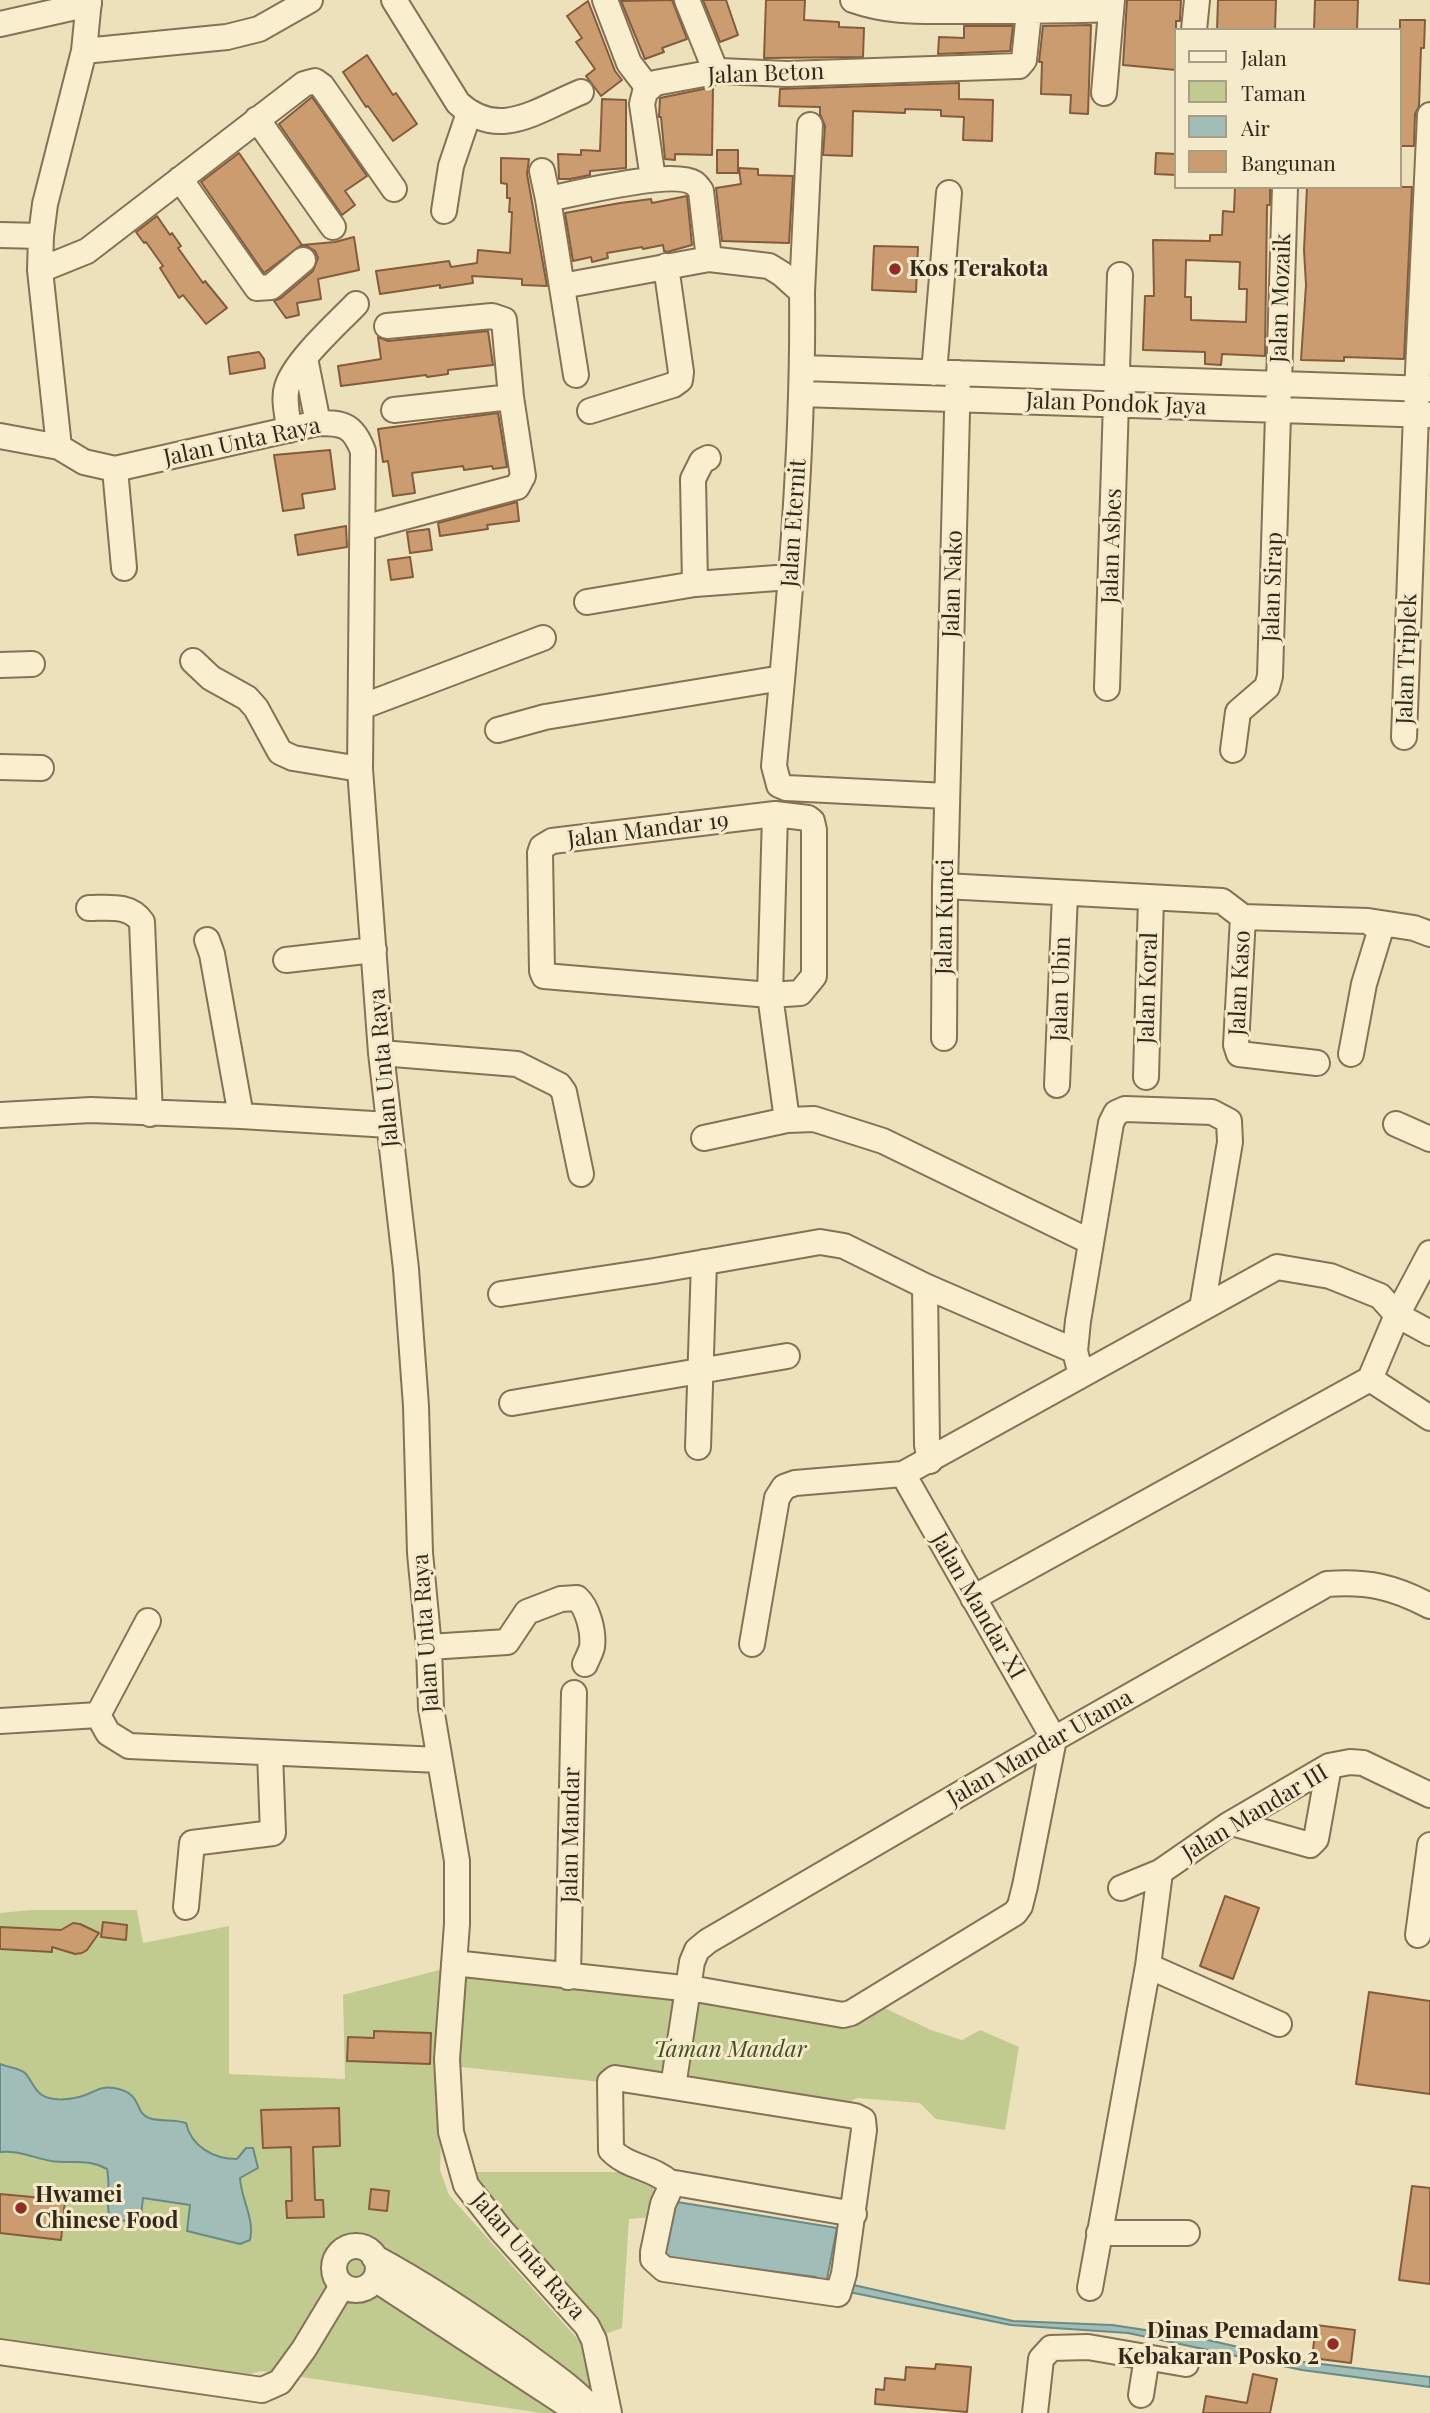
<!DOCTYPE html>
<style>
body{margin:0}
#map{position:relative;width:1430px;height:2413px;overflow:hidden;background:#ede1bc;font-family:"Playfair Display",serif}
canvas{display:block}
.legend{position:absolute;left:1174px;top:28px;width:228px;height:161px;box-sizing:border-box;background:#f5ebcb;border:2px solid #a89d85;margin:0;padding:9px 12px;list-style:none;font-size:21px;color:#34281b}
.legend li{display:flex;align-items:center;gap:14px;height:35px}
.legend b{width:35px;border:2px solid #a89d85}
</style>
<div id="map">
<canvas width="1430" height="2413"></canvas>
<ul class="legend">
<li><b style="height:9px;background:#f9eece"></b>Jalan</li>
<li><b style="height:19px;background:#c1cb90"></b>Taman</li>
<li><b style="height:19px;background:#a0beb7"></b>Air</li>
<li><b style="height:19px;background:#cc9c71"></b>Bangunan</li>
</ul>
</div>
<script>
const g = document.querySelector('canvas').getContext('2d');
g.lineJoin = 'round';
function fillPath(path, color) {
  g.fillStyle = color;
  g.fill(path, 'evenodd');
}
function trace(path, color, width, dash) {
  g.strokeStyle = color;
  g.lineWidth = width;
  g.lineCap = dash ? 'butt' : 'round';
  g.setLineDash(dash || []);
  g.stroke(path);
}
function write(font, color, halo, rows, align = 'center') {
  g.font = font + ' "Playfair Display",serif';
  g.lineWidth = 6;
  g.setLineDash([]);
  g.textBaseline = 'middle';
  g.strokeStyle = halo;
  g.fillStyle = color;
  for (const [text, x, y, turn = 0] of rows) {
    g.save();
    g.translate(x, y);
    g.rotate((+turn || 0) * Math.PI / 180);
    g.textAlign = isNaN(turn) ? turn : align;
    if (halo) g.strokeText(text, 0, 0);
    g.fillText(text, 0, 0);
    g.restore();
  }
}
fillPath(new Path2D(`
 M31 1910H137L143 1943 229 1926V2074L345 2079 343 1995 447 1968 440 2170 449 2195 591 2354 605 2413H541L262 2371 250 2374 236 2373 0 2340V1913Z
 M449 1966 683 1995 666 2089 452 2066Z
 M685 1995 845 2019 872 2002 931 2030 962 2040 980 2030 1019 2047 1005 2130 936 2119 920 2103 857 2098 828 2114 669 2090Z
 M454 2172H625L654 2181 653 2217 629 2219 622 2328 597 2337Z`), '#c1cb90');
const water = new Path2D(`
 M0 2064C8 2068 18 2067 25 2073 31 2079 34 2090 42 2095 51 2101 68 2100 79 2097 92 2094 100 2085 114 2088 144 2093 133 2112 149 2118 160 2122 174 2119 186 2123 191 2146 213 2159 237 2159L246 2148H253L258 2168 240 2178C241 2199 255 2219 250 2240L240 2244 187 2231 190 2205 143 2198 140 2224 127 2220 116 2222 110 2219C105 2203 111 2188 107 2169 87 2158 73 2164 51 2161 34 2158 18 2150 0 2152Z
 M671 2201 837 2228 827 2279 1013 2321 1112 2325 1199 2338 1304 2362 1430 2377V2387L1302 2370 1128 2333 1011 2325 844 2291 817 2284 816 2277 657 2256Z`);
fillPath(water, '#a0beb7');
trace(water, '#688b85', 2);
const building = new Path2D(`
 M672 0 687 39 662 48 664 52 645 59 621 1Z
 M703 0H726L738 35 720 42Z
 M766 0H805L804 20 839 22V27L864 28 863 57 764 58Z
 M1127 0H1181L1180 21H1176V70L1123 65Z
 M1218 0H1276L1275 30H1217Z
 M1315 0H1358L1357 30H1314Z
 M588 1 615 71 622 80 601 96 586 76 595 69 576 42 582 38 567 16Z
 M1400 20H1425L1424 48H1421L1419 106 1415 114 1414 146H1400Z
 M1091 25 1088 114 1070 113 1071 95 1041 94 1042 62H1039L1043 26Z
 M964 26H1013L1010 51 938 54 939 37 964 38Z
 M367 55 393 95 396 93 417 124 393 141 368 106 366 107 343 72Z
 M959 83V99L993 100 992 141 963 140 964 117 941 116V110L905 109V113L853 111 852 156 823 155 825 126 820 114V107L779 106 780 89Z
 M713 87 712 155 675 154V160L665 159 661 117H659L660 98Z
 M312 97 367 176 345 191 355 205 342 215 279 124Z
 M602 99 626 100V168L590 171V175L570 179H559L558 154 581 155V150L600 151Z
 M717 150H738V173H717Z
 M239 153 302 245 335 242 354 237 359 270 318 279 321 299 297 303 299 315 286 318 274 301 281 298 313 271 318 258 315 251 307 246H300L264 273 201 182Z
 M1156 153 1176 154V175L1155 174Z
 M501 158 529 159 527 174 547 286 522 285V279L472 276 473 283 440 288V285L380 294 376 271 449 261 451 267 477 263 478 250 510 253 512 212H509L510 198H507V184L501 183Z
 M739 168 758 169V175L793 176 789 243 722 241 716 188 741 184Z
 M1235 187H1270V205H1267L1265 356 1222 354 1221 365 1205 364V352L1143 350 1145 296H1154L1153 240 1210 241V235H1222L1223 211 1234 212ZM1186 260 1240 262 1239 289H1247L1246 322 1191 320V297H1185Z
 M1307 187H1412L1404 359 1344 357V361L1301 360 1306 285 1304 250Z
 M687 196 692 245 667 252 664 251 663 245 643 249 642 247 607 253 608 258 592 262 591 257 573 261 565 213 620 203 651 199 652 203Z
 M157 216 170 235 172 233 181 246 178 248 203 283 205 281 227 308 206 324 183 295 179 298 160 268 163 266 146 242 144 243 136 232Z
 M874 246 918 247 916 292 872 290Z
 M488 331 493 365 448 370V374L427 377 426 375 341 386 338 366 381 359 378 337 388 341Z
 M259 352 264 359 265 368 230 374 228 357Z
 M498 413 507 467 493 469 492 466 464 470 463 466 412 473 415 493 393 496 388 461 383 462 378 429Z
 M330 450 335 489 302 494 304 508 283 511 274 455Z
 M517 502 519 521 487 525 488 529 440 536 438 523Z
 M346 526 347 547 298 555 295 535Z
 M429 529 432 550 410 553 407 532Z
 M410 557 413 577 391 580 388 560Z
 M1225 1896 1259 1908 1233 1979 1200 1966Z
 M103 1922 127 1925 126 1940 101 1937Z
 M73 1923 80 1924 99 1933 87 1950 82 1953 75 1954 52 1947V1952L0 1949V1927L61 1930Z
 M1369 1992 1430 2001V2094L1356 2084Z
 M374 2031 431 2033 430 2064 347 2061 348 2037 374 2038Z
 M339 2108 340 2146 313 2147 315 2200H323L324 2217 287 2218 286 2201H292L291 2147 263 2148 261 2110Z
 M1412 2186 1430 2188V2284L1399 2280Z
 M371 2189 389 2191 387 2211 369 2209Z
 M0 2194 65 2200 61 2240 0 2233Z
 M1316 2325 1355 2330 1351 2363 1312 2358Z
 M936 2364 971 2367 967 2412 875 2404 876 2389 884 2390 885 2378 905 2380 906 2367 935 2369Z
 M1253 2374 1277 2379 1270 2413H1203L1206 2396 1247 2403Z`);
fillPath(building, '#cc9c71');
trace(building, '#845c3b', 2);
const minor = new Path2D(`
 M89 0 84 51 45 204 41 236 40 270 59 447 84 462 115 469 318 423C344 423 353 425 363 451L360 769 381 1053 406 1269 416 1406 420 1553 429 1647 431 1708 457 1861V1924L447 2059 451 2132 466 2185 501 2230 587 2326 594 2340 609 2413
 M394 0 458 103C499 141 537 110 581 92
 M605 0 629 63 648 88
 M687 0 716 72
 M853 0C890 13 921 11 959 11 1010 11 1060 11 1111 9
 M0 24 89 4
 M1194 30 1197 0
 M84 51 227 37 259 29 310 0
 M1104 93 1112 0
 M257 119 333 227
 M542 171 548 199C574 194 673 169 694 183 697 185 699 188 701 191L709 259
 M180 179 257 288 271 287 303 260
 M653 179 642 104 645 92 655 83 720 71 787 74 1019 66 1024 60 1029 12
 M548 199 576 375
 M444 211 451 166 469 113
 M0 235 41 236
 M40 270 87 251 304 84 315 81 322 86 394 189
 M562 286 709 259 769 266 782 274 802 292C804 450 789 609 774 766L779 785 786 788 947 796
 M802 292 810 125
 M305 358 318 423
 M803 368 1430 389
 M934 373 949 193
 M802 394 1430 415
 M394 410 511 397
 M590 411 673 385 680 380 681 372 666 266
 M289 430C288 417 283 399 287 387 295 361 337 324 356 304
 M0 436 59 447
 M115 469 124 568
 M363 528 517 487 523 476 511 397 504 320 492 316 387 326
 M695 584 693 479 702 461 708 458
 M587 602 695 584 790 577
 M193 661 211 678 247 698 256 708 280 752 293 758 360 769
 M0 665 32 664
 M1107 688 1120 275
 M361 707 543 638
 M498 730 545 717 782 678
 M1404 737 1416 414 1430 115
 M1233 750 1238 712 1267 687 1270 676 1285 187
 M0 767 41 768
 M775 814 808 818 812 821 814 830V976L800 993 770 995 544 976 542 971 540 853 542 847 552 841Z
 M775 814 770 995 787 1120 814 1119 883 1141 1091 1242
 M945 886 1222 901 1243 917 1368 921 1414 928 1430 934
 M89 908C108 908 130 904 142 922L150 1114
 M1243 917 1236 1045 1239 1054 1317 1063
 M207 940 212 954 241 1116
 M286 960 374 950
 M944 1038 945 886 958 373
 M381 1053 517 1064 559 1085 564 1092 581 1174
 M1351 1054 1364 984 1379 935 1377 928 1368 921
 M1146 1077 1151 898
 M1057 1085 1065 894
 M0 1115 91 1110 241 1116 389 1125
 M1396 1124 1430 1139
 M704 1138 787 1120
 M501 1294 654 1271 820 1242 844 1246 925 1286
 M1075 1351 1078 1321 1111 1123 1116 1113 1125 1109 1212 1112 1229 1121 1230 1142 1202 1308
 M1370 1379 1430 1418
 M512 1403 787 1356
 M698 1447 704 1262
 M930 1461 927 1445 925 1286 1075 1351 1079 1367
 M973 1598 1370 1379 1397 1315 1430 1253
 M752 1644 777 1498 784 1487 795 1483 903 1474 1277 1267 1330 1276 1380 1296 1397 1315 1430 1333
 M429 1647 507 1642 527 1612 561 1599 577 1598C588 1608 594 1632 592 1647 591 1652 587 1659 585 1664
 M98 1715 148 1621
 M0 1721 98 1715 108 1733 129 1746 439 1760
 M1232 1823 1310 1845 1316 1839 1329 1766
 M1121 1888 1160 1872 1228 1825 1329 1766 1350 1762 1363 1763 1430 1795
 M186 1907 192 1843 273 1833 270 1753
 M1418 1935 1430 1845
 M454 1963 701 1990 843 2015 851 2013 1015 1913 1020 1906 1025 1886 1054 1739 903 1474
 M1148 1966 1279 2024
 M568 1977 574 1693
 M673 2087 615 2078 610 2082 611 2150C627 2167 652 2167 669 2182L854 2214
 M669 2182V2191L663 2204 653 2252V2259L664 2269 838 2294 844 2274 864 2130 863 2120 855 2116 673 2087 692 1962 697 1950 708 1941 1054 1739 1327 1584C1368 1581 1394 1587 1430 1606
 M1099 2233H1187
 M334 2268a22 22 0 1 1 44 0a22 22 0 1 1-44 0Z
 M374 2257C426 2285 474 2317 521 2351 547 2371 574 2388 596 2413
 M375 2279 569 2406
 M1090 2288 1148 1966 1160 1872
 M0 2352 262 2390 280 2382 304 2349 342 2286
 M1141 2395 1147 2357
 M1035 2413 1041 2359 1051 2348 1088 2347 1186 2364`);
trace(minor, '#857156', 28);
trace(minor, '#f9eece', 24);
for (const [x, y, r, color] of [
 [895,269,7,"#942b25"],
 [21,2208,7,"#942b25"],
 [1333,2344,7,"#942b25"]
]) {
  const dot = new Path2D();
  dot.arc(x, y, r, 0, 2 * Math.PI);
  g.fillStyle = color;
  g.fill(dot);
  trace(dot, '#f5ebcb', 2.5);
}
write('23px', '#34281b', '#f5ebcb', [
 ["Jalan Beton",766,74,-2],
 ["Jalan Mozaik",1281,298,-88],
 ["Jalan Pondok Jaya",1116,404,2],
 ["Jalan Unta Raya",242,442,-12],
 ["Jalan Eternit",794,523,-86],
 ["Jalan Asbes",1112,546,-88],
 ["Jalan Nako",953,584,-88],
 ["Jalan Sirap",1273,587,-88],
 ["Jalan Triplek",1407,659,-88],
 ["Jalan Mandar 19",648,830,-7],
 ["Jalan Kunci",945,917,-89],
 ["Jalan Kaso",1240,983,-87],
 ["Jalan Koral",1148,988,-88],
 ["Jalan Ubin",1061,989,-88],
 ["Jalan Unta Raya",384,1068,-95],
 ["Jalan Mandar XI",978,1606,60],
 ["Jalan Unta Raya",426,1633,-94],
 ["Jalan Mandar Utama",1040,1748,-30],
 ["Jalan Mandar III",1255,1813,-31],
 ["Jalan Mandar",571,1835,-89],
 ["Jalan Unta Raya",528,2256,49]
]);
write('bold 23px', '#34281b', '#f5ebcb', [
 ["Kos Terakota",909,269],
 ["Hwamei",35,2195],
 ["Chinese Food",35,2221],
 ["Dinas Pemadam",1319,2331,"right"],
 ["Kebakaran Posko 2",1319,2357,"right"]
], 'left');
write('italic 23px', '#425021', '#f5ebcb', [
 ["Taman Mandar",730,2050]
]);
</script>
